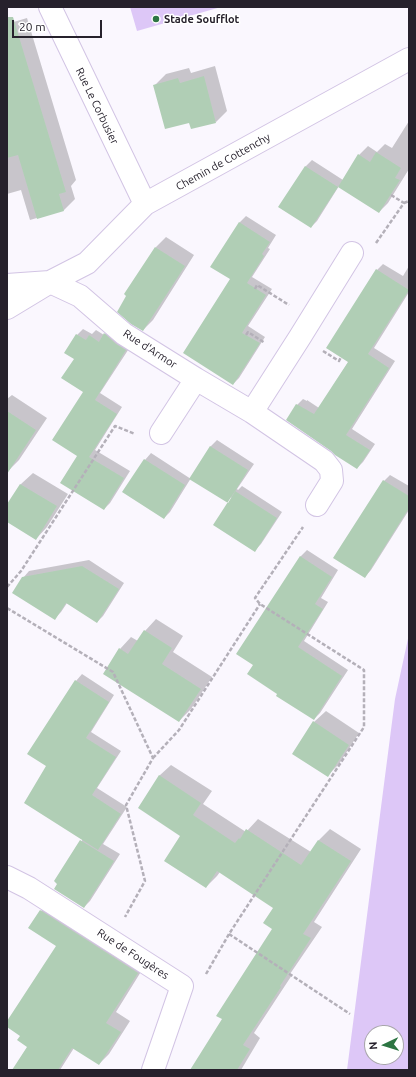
<!DOCTYPE html>
<meta charset="utf-8">
<style>
body{margin:0}
#map{position:relative;width:416px;height:1077px;overflow:hidden;background:#faf7fe;font-family:Ubuntu,sans-serif}
canvas{display:block}
.frame{position:absolute;inset:0;border:8px solid #26212c;pointer-events:none}
.north{position:absolute;left:364px;top:1025px;width:40px;height:40px;box-sizing:border-box;background:#fff;border:1px solid #a8a6ab;border-radius:50%;rotate:266deg;font-size:11px;font-weight:700;line-height:16px;text-align:center;color:#26212c}
.north::after{content:'';display:block;margin:auto;width:14px;height:18px;background:#2d7542;clip-path:polygon(50% 0,100% 100%,50% 72%,0 100%)}
.scale{position:absolute;left:12px;top:20px;width:90px;height:18px;box-sizing:border-box;border:2px solid #26212c;border-top:0;padding-left:5px;font-size:12px;line-height:14px;white-space:nowrap;color:#26212c;-webkit-text-stroke:3px #fff;paint-order:stroke}
</style>
<div id="map">
<canvas width="416" height="1077"></canvas>
<div class="frame"></div>
<div class="north">N</div>
<div class="scale">20 m</div>
</div>
<script>
const g = document.querySelector('canvas').getContext('2d');
g.lineJoin = 'round';
function fillPath(path, color) {
  g.fillStyle = color;
  g.fill(path, 'evenodd');
}
function trace(path, color, width, dash) {
  g.strokeStyle = color;
  g.lineWidth = width;
  g.lineCap = dash ? 'butt' : 'round';
  g.setLineDash(dash || []);
  g.stroke(path);
}
function write(font, color, halo, rows, align = 'center') {
  g.font = font + ' Ubuntu,sans-serif';
  g.lineWidth = 3;
  g.setLineDash([]);
  g.textBaseline = 'middle';
  g.strokeStyle = halo;
  g.fillStyle = color;
  for (const [text, x, y, turn = 0] of rows) {
    g.save();
    g.translate(x, y);
    g.rotate((+turn || 0) * Math.PI / 180);
    g.textAlign = isNaN(turn) ? turn : align;
    if (halo) g.strokeText(text, 0, 0);
    g.fillText(text, 0, 0);
    g.restore();
  }
}
fillPath(new Path2D(`
 M130 7H221L137 31Z
 M409 634V1070H347L395 699ZM372 1033H396V1057H372Z`), '#ddc7f7');
fillPath(new Path2D(`
 M27 18 76 180 71 186 75 199 64 210 30 220 21 190 7 194V24Z
 M215 66 227 111 216 122 155 85 166 74 189 68 191 73Z
 M409 121V169L388 203 379 212 339 186 317 221 311 227 279 207 306 166 312 160 343 180 359 155 368 146 377 152 385 144 392 148Z
 M246 216 276 235 268 248 270 249 252 277 272 289 248 326 265 337 239 378 233 384 231 279 212 266 240 222Z
 M166 237 194 255 153 320 143 330 156 247Z
 M383 264 403 276 409 266V292L374 348 395 361 352 429 375 444 363 462 357 468 297 405 303 399 307 401V400L319 408 349 361 328 348 377 270Z
 M111 328 132 344 100 393 122 407 95 450 130 471 110 503 104 509 78 456 85 392 75 359 66 353 77 335 83 329 92 334 96 330 104 335Z
 M12 395 47 418 19 460 7 472V399Z
 M217 440 254 464 237 489 238 490 242 486 282 512 261 544 255 550 232 498 191 478 170 512 164 518 124 492 145 460 151 453 191 479 211 446Z
 M33 473 68 494 47 527 36 539 7 521V506L21 484Z
 M390 475 409 486V510L371 570 365 577 384 481Z
 M307 550 338 570 321 598 328 602 304 641 348 670 320 713 314 719 279 693 254 665 238 654 301 556Z
 M89 560 124 583 103 616 97 622 67 603 61 612 55 618 23 578 29 571Z
 M156 619 183 636 173 652 212 677 191 709 179 721 120 649 131 637 138 641 145 631Z
 M82 674 114 695 91 732 121 751 97 788 127 807 103 844 120 854 90 901 84 907 55 881 83 839 48 765 76 681Z
 M326 711 359 733 339 764 327 776 314 722Z
 M171 765 212 791 203 804 246 832 258 819 311 852 319 840 330 829 361 849 314 922 322 927 290 974 292 975 254 1033 260 1038 241 1070H191L223 1019 273 929 275 907 220 872 217 876 206 887 181 835 159 776Z
 M51 900 147 962 116 1012 130 1021 109 1054 99 1064 74 1048 60 1070H13L28 1046 22 1035 7 1026V1023L57 946 41 911Z`), '#0003');
fillPath(new Path2D(`
 M7 17H13L66 192 59 194 64 211 37 219 18 155 7 158Z
 M204 76 216 123 191 129 189 123 165 129 153 85 178 78 180 83Z
 M376 152 401 168 395 178 400 180 379 213 338 187 358 154 370 162Z
 M305 166 338 187 311 228 278 207Z
 M239 222 270 242 262 254 264 256 247 283 266 295 242 333 260 343 233 385 183 353 230 279 210 267Z
 M155 247 185 266 143 331 131 324 117 312 126 296 124 294Z
 M376 269 409 290 368 354 389 368 346 435 370 450 357 469 335 455 331 451 286 420 296 404 300 406 314 414 348 362 326 348Z
 M104 333 116 344 126 350 95 400 117 414 89 457 124 478 104 510 60 483 77 456 52 440 83 392 61 378 74 359 64 353 76 334 86 340 89 335 99 342Z
 M7 411 36 430 7 474Z
 M210 446 248 470 228 503 189 479Z
 M144 459 185 485 164 519 122 492Z
 M383 480 409 496V508L365 578 333 558Z
 M20 484 57 506 36 540 7 522V504Z
 M235 491 277 518 255 552 213 525Z
 M300 556 332 577 315 604 323 609 298 647 342 676 314 720 276 696 277 694 247 674 253 665 236 654Z
 M82 566 119 589 97 623 66 603 55 620 12 593 22 577Z
 M144 630 172 648 162 664 201 689 179 722 103 674 119 648 128 654Z
 M75 680 109 702 86 738 116 757 92 795 121 814 98 850 24 803 46 766 27 754Z
 M313 721 349 745 328 777 292 754Z
 M159 775 201 803 193 815 235 843 239 838 240 839 246 829 301 865 318 840 351 861 303 934 311 938 280 986 281 987 243 1045 250 1049 237 1070H190L222 1019 216 1016 272 929 263 923 273 908 217 871 206 888 164 861 180 836 138 808Z
 M80 840 114 861 84 908 54 889 57 884 54 881Z
 M40 910 138 973 106 1023 121 1032 99 1065 72 1048 58 1070H12L27 1047 17 1040 20 1036 7 1027V1021L56 946 28 928Z`), '#b0ceb5');
const minor = new Path2D(`
 M50 7 145 204
 M7 285 50 282 80 296 124 334 196 379 252 412 324 461 331 470 332 481 317 505
 M7 308 50 282 87 263 145 204 409 59
 M252 412 300 337 352 253
 M161 433 196 379
 M7 877 29 888 182 986 153 1070`);
trace(minor, '#d2c4e4', 24);
trace(new Path2D(`
 M404 203 409 201
 M376 243 404 203 391 195
 M255 289 257 285 289 305
 M246 335 248 332 265 343
 M323 351 339 361 341 357
 M7 587 21 571 115 426 135 434
 M7 608 113 672 153 758 126 805 145 881 125 917
 M153 758 179 730 260 604
 M229 934 350 1014
 M206 974 229 934 364 727V670L260 604 255 598 303 527`), '#b4b0b9', 2.5, [4, 2]);
trace(minor, '#fff', 22);
for (const [x, y, r, color] of [
 [156,19,4,"#2d7542"]
]) {
  const dot = new Path2D();
  dot.arc(x, y, r, 0, 2 * Math.PI);
  g.fillStyle = color;
  g.fill(dot);
  trace(dot, '#fff', 1.5);
}
write('bold 11px', '#26212c', '#fff', [
 ["Stade Soufflot",164,19]
], 'left');
write('11px', '#26212c', '#fff', [
 ["Rue Le Corbusier",97,106,64],
 ["Chemin de Cottenchy",223,162,-29],
 ["Rue d'Armor",150,349,33],
 ["Rue de Fougères",133,954,33]
]);
</script>
